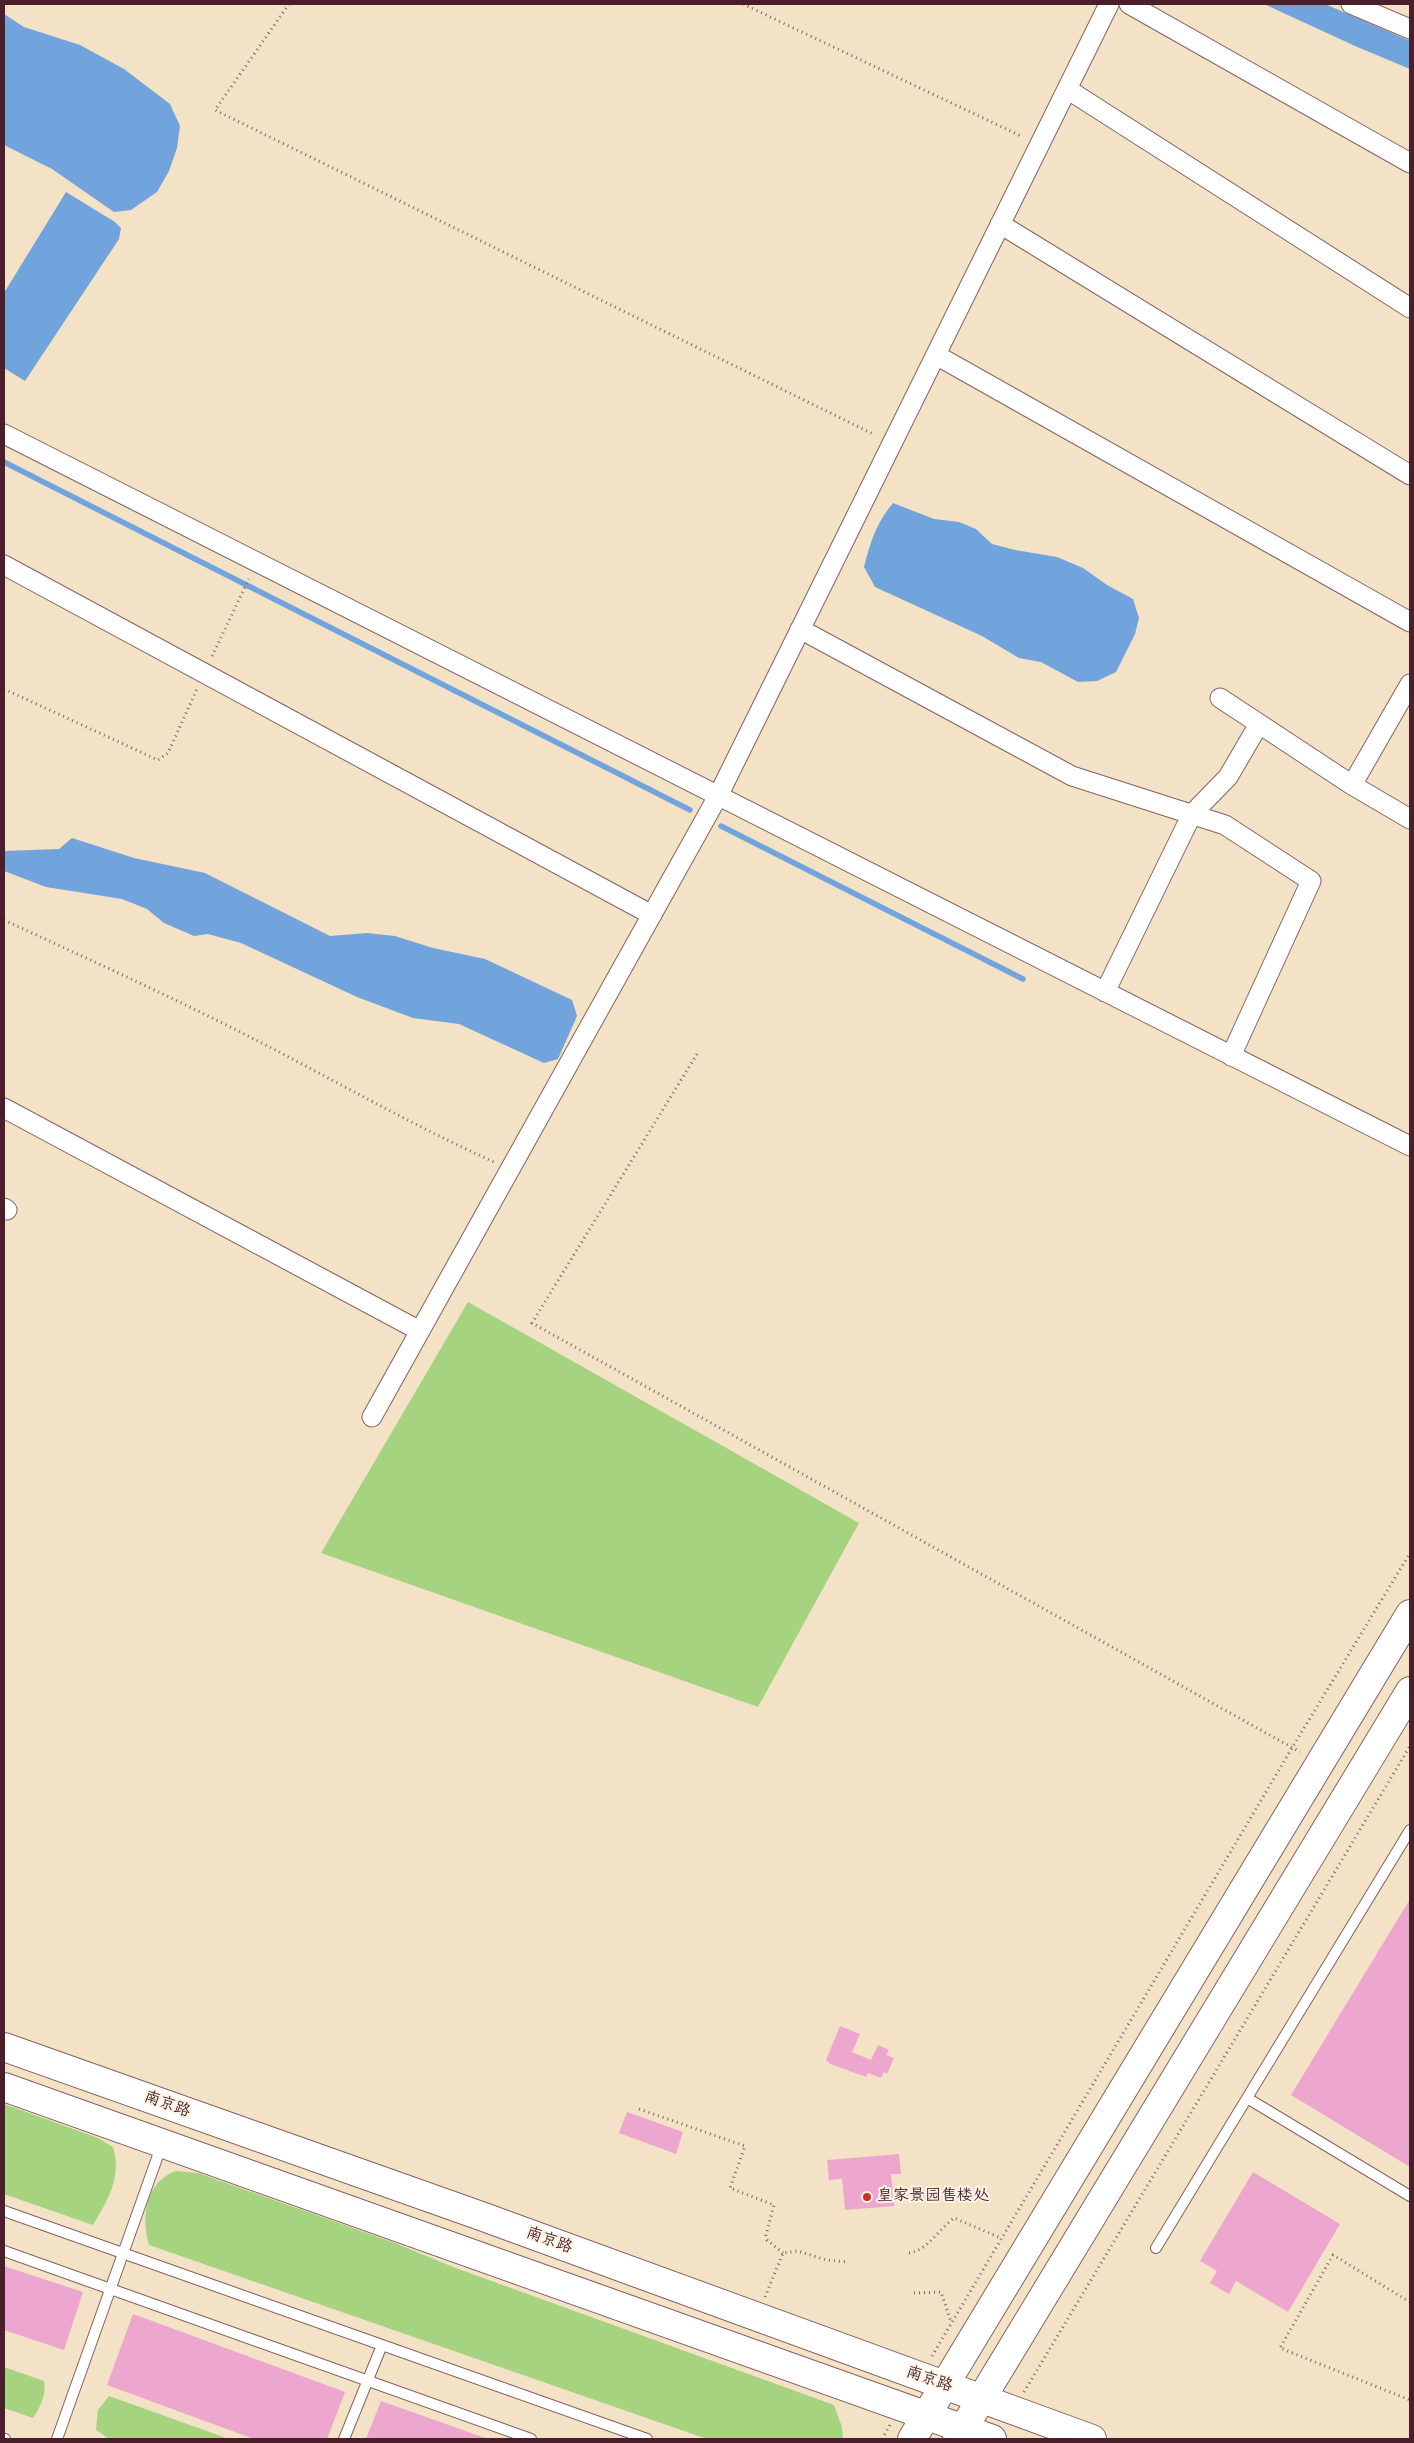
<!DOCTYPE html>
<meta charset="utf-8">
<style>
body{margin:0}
#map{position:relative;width:1414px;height:2443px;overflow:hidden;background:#f3e2c5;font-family:"Architects Daughter",sans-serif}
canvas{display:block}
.frame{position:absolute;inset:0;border:5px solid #4a1f2b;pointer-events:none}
</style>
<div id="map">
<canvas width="1414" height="2443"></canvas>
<div class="frame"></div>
</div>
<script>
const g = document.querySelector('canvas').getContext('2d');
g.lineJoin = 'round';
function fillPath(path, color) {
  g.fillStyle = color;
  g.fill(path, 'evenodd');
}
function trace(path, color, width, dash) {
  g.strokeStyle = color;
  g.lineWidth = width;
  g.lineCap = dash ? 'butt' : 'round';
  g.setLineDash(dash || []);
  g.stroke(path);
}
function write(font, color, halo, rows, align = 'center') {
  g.font = font + ' "Architects Daughter","LXGW WenKai TC",sans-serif';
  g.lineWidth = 4;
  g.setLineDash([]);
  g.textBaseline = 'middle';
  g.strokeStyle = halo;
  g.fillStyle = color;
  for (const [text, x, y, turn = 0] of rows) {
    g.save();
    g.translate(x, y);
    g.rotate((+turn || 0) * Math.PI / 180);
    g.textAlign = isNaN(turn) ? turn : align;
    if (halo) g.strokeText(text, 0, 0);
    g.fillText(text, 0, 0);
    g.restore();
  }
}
fillPath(new Path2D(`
 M468 1302 859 1523 758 1707 321 1553Z
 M4 2104 98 2138 113 2147C122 2177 108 2200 93 2225L4 2194Z
 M176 2171 198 2173 395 2243 453 2267 834 2405 842 2427 843 2439H707L149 2245C141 2217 145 2182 176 2171Z
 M4 2367 44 2381C47 2393 40 2408 33 2418L4 2408Z
 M109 2396 229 2439H109L96 2430 98 2410Z`), '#a6d380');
fillPath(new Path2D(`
 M1264 4H1325L1410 41V69L1355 46Z
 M4 14 24 27 80 45 124 69 170 104 180 126 177 148 169 171 157 192 131 210 114 212 52 169 4 145Z
 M66 192 115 222 121 228 119 239 25 381 4 368V293Z
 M893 503 934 519 959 522 976 529 992 544 1015 550 1057 557 1083 568 1107 585 1133 599 1139 618 1135 634 1116 672 1097 681 1078 682 1041 662 1019 658 982 636 875 587 864 567C870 542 877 522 893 503Z
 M72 838 134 858 205 873 330 936 367 933 395 936 433 948 485 959 572 1000 577 1016 558 1059 544 1063 459 1024 413 1018 357 997 241 943 208 934 194 936 164 923 147 909 122 899 46 887 4 871V851L59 849Z`), '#71a3dc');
trace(new Path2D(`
 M4 462 690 810
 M721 826 1023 979`), '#71a3dc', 5.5);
fillPath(new Path2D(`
 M1410 1899V2167L1291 2095Z
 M840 2026 860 2034 852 2052 871 2060 878 2045 889 2050 886 2055 894 2058 887 2074 884 2072 881 2078 868 2073 866 2077 830 2064 826 2060Z
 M627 2112 683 2132 676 2154 619 2133Z
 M899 2154 901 2174H891L894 2206 845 2210 842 2179 829 2180 827 2160Z
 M1253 2172 1340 2224 1288 2312 1236 2281 1229 2294 1210 2283 1217 2271 1200 2261Z
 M4 2266 83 2292 64 2350 4 2330Z
 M133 2314 345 2392 327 2439H254L107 2385Z
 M381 2401 488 2439H366Z`), '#eda6cd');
const service = new Path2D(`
 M1410 1830 1247 2098 1410 2196
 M4 2211 647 2439
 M1156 2248 1247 2098
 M4 2251 531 2439
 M4 2439H5
 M57 2439 162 2144
 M344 2439 382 2345`);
const minor = new Path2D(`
 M1129 4 1410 163
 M1351 4 1410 29
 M1067 89 1410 308
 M1000 224 1410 475
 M936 355 1410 622
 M4 434 1410 1146
 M4 565 652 915
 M800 629 1072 776 1225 825 1311 881 1231 1056
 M1220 698 1352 785 1410 819
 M1352 785 1410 684
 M1105 992 1192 814 1228 777 1259 724
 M4 1108 420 1331
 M4 1208 7 1210
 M372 1417 718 796 1109 4`);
const primary = new Path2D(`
 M4 2047 481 2216 1092 2439
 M4 2087 992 2439`);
const trunk = new Path2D(`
 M912 2439 1410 1614
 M957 2439 1410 1691`);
trace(service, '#856361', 12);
trace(minor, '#856361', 21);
trace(primary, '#856361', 30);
trace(trunk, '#856361', 30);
trace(new Path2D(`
 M289 4 215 110 875 435
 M743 4 1023 137
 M212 656 249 579
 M4 689 158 760 168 753 197 689
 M4 920C88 959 172 997 254 1039 334 1080 412 1125 494 1162
 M697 1054 532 1323 1300 1752
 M639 2109 745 2146 730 2188 774 2205 766 2235 767 2240 783 2253
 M909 2253C927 2251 939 2229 954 2218L1001 2238
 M914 2293 941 2292 951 2322
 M765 2297 783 2253 798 2251 826 2260 847 2262
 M1410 2302 1333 2255 1280 2348 1410 2400
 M932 2356 1292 1748 1410 1553
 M1024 2392 1410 1746
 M882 2439 890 2425`), '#856361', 3, [1, 4]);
trace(service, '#fff', 10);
trace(minor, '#fff', 19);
trace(primary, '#fff', 28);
trace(trunk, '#fff', 28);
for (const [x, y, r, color] of [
 [867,2197,5,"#c8321e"]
]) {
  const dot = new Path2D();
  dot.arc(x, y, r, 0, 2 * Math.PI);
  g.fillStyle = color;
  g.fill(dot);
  trace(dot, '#fcf5e5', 2);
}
write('16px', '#4a1f2b', '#fcf5e5', [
 ["南京路",167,2105,20],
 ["南京路",549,2241,20],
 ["南京路",929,2380,19]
]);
write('16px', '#4a1f2b', '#fcf5e5', [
 ["皇家景园售楼处",877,2197]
], 'left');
</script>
